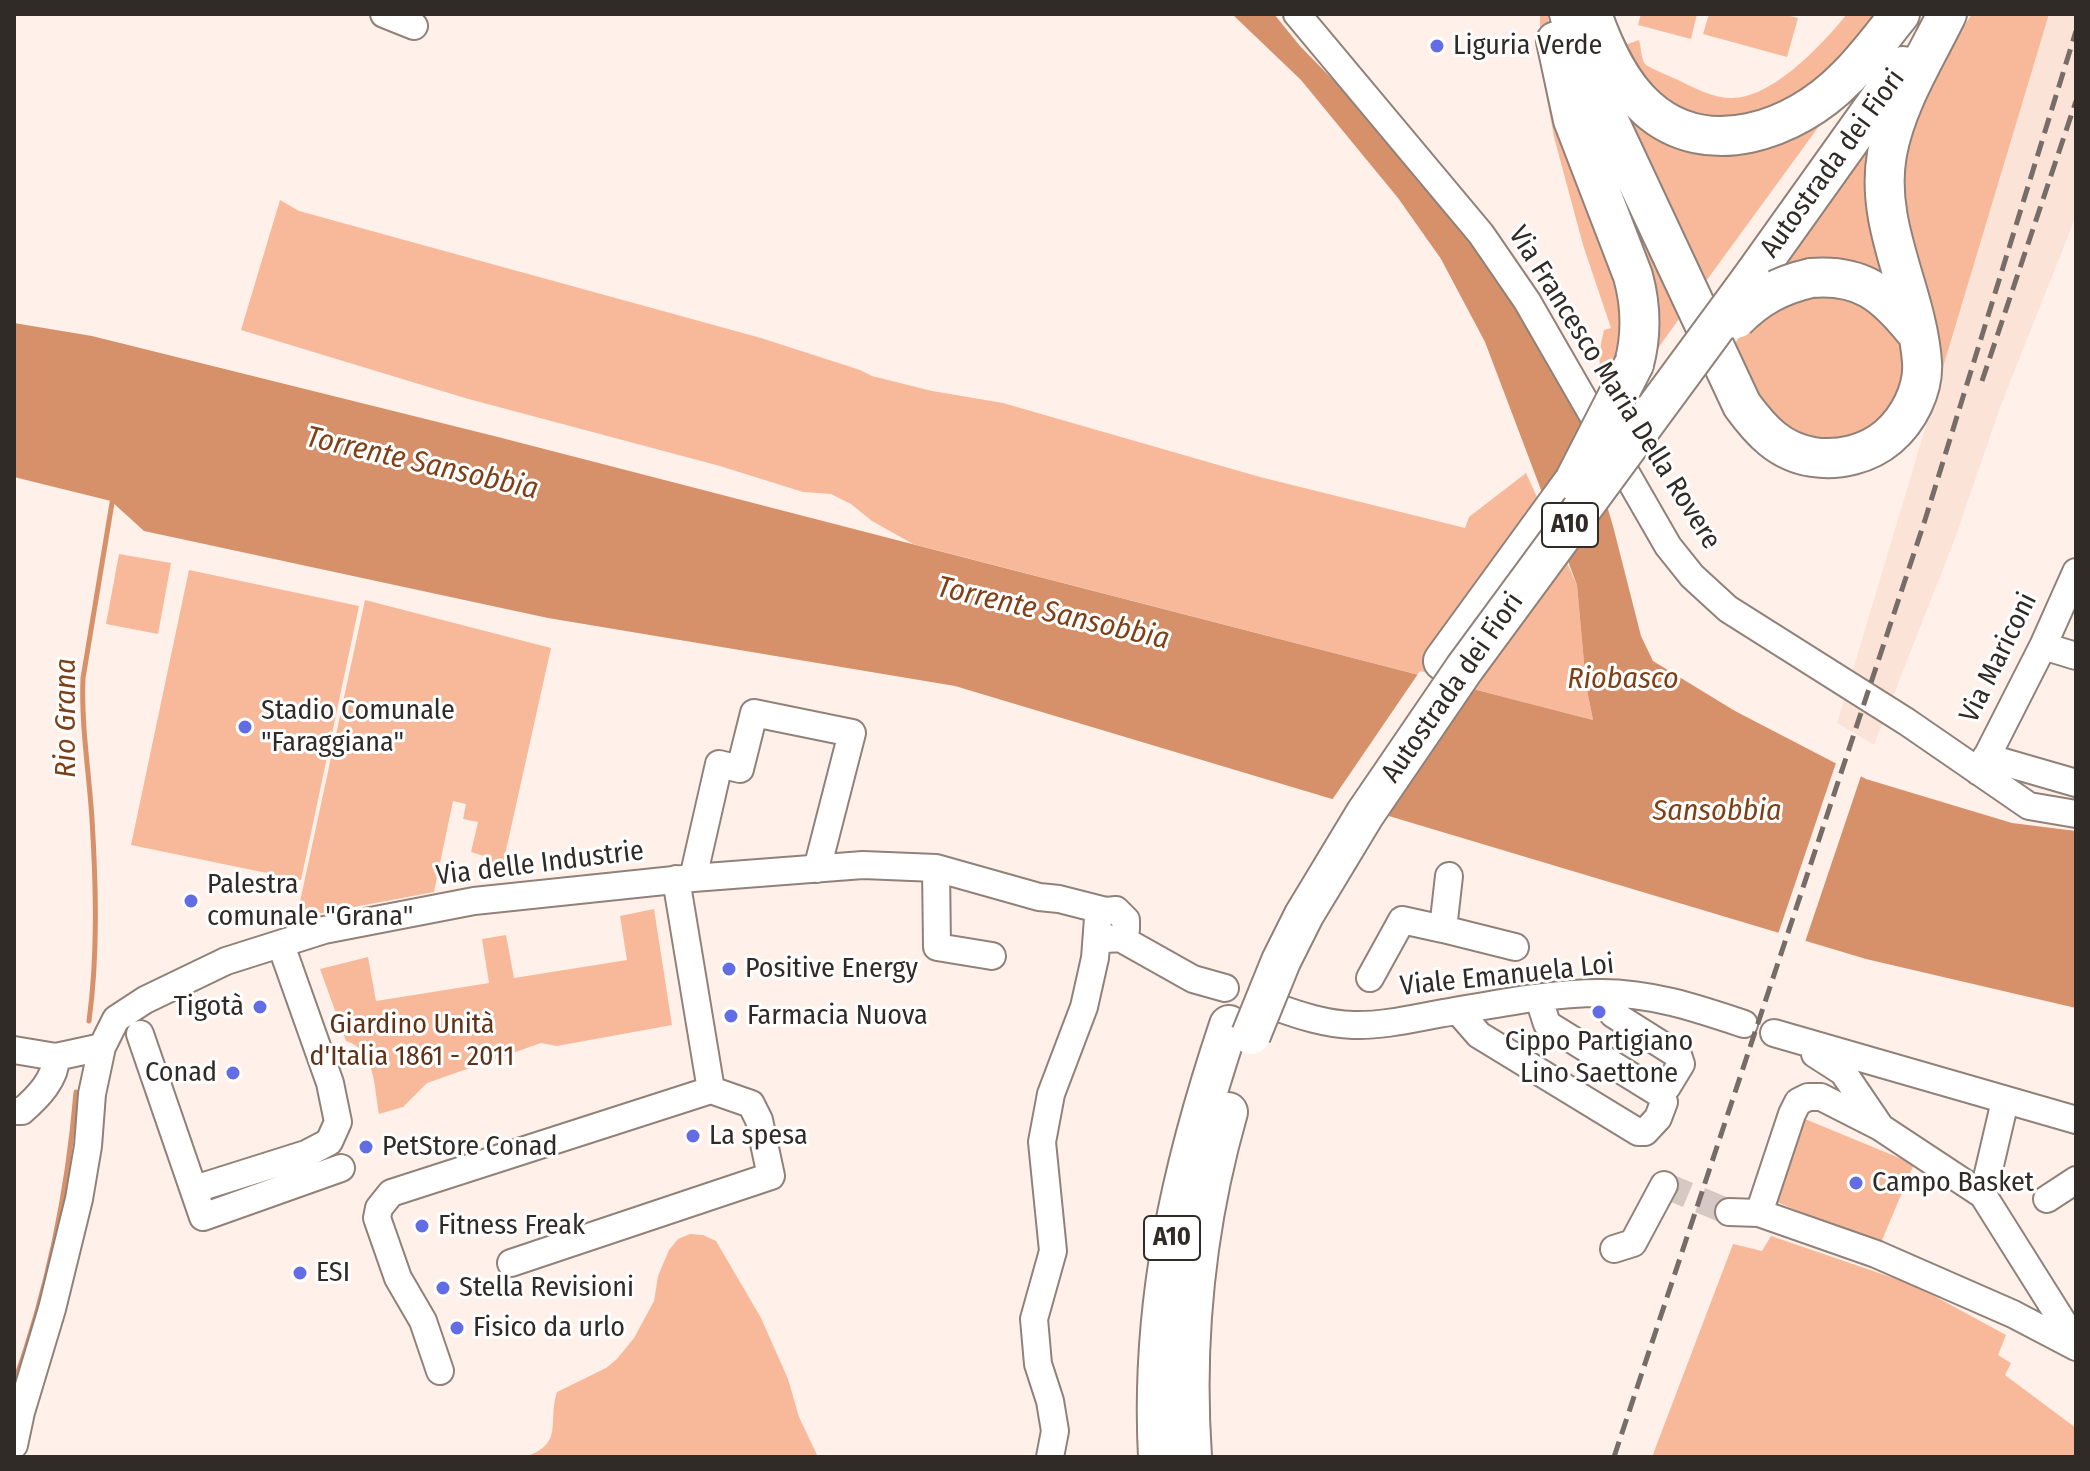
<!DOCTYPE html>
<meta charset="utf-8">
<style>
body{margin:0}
#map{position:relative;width:2090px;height:1471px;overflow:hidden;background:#fff1ea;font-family:"Fira Sans Condensed",sans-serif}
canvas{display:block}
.frame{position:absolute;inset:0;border:16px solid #312b28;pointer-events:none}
</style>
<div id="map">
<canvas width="2090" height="1471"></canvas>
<div class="frame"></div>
</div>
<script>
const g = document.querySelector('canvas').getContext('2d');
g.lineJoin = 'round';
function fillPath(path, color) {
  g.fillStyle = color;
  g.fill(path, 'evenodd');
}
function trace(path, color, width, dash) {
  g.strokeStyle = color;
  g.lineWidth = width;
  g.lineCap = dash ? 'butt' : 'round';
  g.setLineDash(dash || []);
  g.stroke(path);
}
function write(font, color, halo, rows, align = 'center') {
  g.font = font + ' "Fira Sans Condensed",sans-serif';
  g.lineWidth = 6;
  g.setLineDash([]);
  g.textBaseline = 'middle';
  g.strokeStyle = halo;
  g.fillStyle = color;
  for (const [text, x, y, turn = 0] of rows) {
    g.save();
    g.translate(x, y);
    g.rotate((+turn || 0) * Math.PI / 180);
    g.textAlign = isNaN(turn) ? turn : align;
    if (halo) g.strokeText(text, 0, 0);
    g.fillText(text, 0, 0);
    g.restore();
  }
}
fillPath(new Path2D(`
 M2049 14H2076V216L2001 405 1954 541 1874 745 1837 723Z`), '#fce3d7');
fillPath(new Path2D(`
 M1540 14H1548L1550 59 1630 294 1615 391C1595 371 1598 357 1604 330L1611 328 1583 245 1554 137 1540 63Z
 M1641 14H1697L1691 39 1638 25Z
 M1709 14H1782L1798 18 1787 57 1703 34Z
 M1847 14H1893L1768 122 1670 114 1619 47 1639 40C1641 47 1641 59 1645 64 1647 67 1672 77 1678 80 1692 87 1714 98 1730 98 1772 99 1822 45 1847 14Z
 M1972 14H2049L1941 374 1934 361 1895 218 1905 129 1919 93Z
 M1575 60 1681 316 1649 361Z
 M1608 75 1648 124 1825 118 1701 288Z
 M1886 119 1899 289 1774 275Z
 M280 200 299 211 761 338 860 370 872 376 932 391 1003 403 1260 477 1465 528 1469 517 1526 473 1577 585 1586 685 1593 720 913 544 872 521 851 504 831 494 803 492 720 466 465 398 241 330Z
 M1852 290 1905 333 1912 387 1864 445 1803 443 1767 415 1732 347 1751 322 1778 299Z
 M119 554 171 563 158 634 106 624Z
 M189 570 359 606 301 880 131 845Z
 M365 600 551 648 500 877H486L490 858 471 852 478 822 463 819 466 804 453 801 434 892 322 913 296 920Z
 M654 909 672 1025 557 1046 541 1043 427 1083 403 1107 379 1114C374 1088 376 1050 346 1041L320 969 368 957 376 1001 489 983 482 939 506 935 514 978 627 960 620 916Z
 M1805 1119 1914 1164 1880 1245 1772 1200Z
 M690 1234 703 1235 716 1241 761 1318 788 1379 799 1417 818 1457H525C565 1443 547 1423 557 1392L606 1368 617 1359 634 1338 654 1301 658 1276 669 1250 678 1239Z
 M1771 1236 1914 1285 2006 1335 1998 1355 2011 1363 2005 1375 2076 1428V1457H1652L1733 1244 1762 1251Z`), '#f7b999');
fillPath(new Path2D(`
 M1232 14H1274L1300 46 1377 125 1480 243 1584 429 1613 526 1641 636 1653 661 1735 711 1866 779 2012 823 2076 831V1008L1866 959 955 686 548 618 144 531 111 501 14 477V323L92 336 498 437 1593 720 1586 685 1577 585 1485 342 1441 259 1398 198 1301 80Z`), '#d6916b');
fillPath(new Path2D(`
 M1420 671 1472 684 1378 817 1330 803Z
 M1837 760 1862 773 1804 945 1777 937Z`), '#fff1ea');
trace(new Path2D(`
 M89 1021C98 955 96 886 92 819 89 772 81 725 83 678L113 497
 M14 1384C47 1291 68 1190 76 1092`), '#d6916b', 5);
trace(new Path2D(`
 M1664 1185 1729 1212`), '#d6c9c3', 26, [26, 13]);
const minor = new Path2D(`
 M384 14 414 26
 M1297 14 1481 234 1527 301 1668 546 1692 576 1728 609 1907 722 2029 806 2076 814
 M2043 646 2076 656
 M1986 757 2076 783
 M1979 772 2043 646 2076 572
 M936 868 937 947 992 956
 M693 878 719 764 740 769 754 713 852 733 817 869
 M1443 929 1515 947
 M1120 938 1193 979 1225 988
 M1370 978 1402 920 1443 929 1449 876
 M1599 993 1613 1014 1678 1055 1681 1064 1667 1087 1653 1089
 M1276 1007C1301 1016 1326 1024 1353 1025 1381 1026 1411 1019 1438 1014 1491 1005 1547 993 1601 993 1652 993 1696 1008 1744 1024
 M1458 1011 1479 1035 1638 1132H1645L1658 1118 1664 1102 1660 1094 1547 1024 1539 999
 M1774 1033 2076 1120
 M140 1034 203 1217 341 1168
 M14 1050 56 1057 102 1047
 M1815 1054 1843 1072 1879 1125
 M14 1111H22C38 1097 56 1079 56 1057
 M195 1189 306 1154 329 1142 338 1122 330 1083 281 945
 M1983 1195 2005 1101
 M2047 1199 2076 1180
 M1729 1212 1759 1213
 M1614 1249 1633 1243 1664 1185
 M511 1263 771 1176 759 1120 751 1104 711 1090 676 879
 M2076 1343 1983 1195 1880 1127 1821 1097H1808L1798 1102 1792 1114 1759 1213 1876 1254 2013 1314 2076 1347
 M440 1371 423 1321 398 1278 377 1218 379 1208 391 1193 711 1090
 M14 1445 21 1412 52 1309 79 1199 88 1146 92 1094 102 1047 116 1019 145 1000 226 961 324 930 474 901 693 878 863 865 936 868 1039 897 1059 899 1106 911
 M1050 1457 1055 1431 1050 1401 1038 1364 1034 1319 1053 1251 1042 1142 1051 1094 1084 1007 1095 958 1098 918 1106 911 1116 910 1126 920V930L1120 938 1106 939 1098 932`);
const highway = new Path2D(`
 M1569 14 1588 76 1742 405C1761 431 1780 452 1813 457 1839 461 1868 454 1888 437 1908 420 1924 390 1922 362 1917 291 1874 226 1887 154 1896 104 1925 59 1947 14
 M1592 14C1604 48 1620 84 1647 108 1707 162 1795 130 1845 79 1865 60 1882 36 1900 14
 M1556 41 1573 120 1633 276C1641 305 1642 334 1634 364
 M1811 278C1861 274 1884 293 1914 330
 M1751 279 1903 66
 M1443 661 1574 481
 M1158 1457C1150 1305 1181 1168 1229 1025
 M1192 1457C1184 1340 1196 1224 1228 1112`);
trace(minor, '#908179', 30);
trace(highway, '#908179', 42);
trace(minor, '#fff', 26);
trace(highway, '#fff', 38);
trace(new Path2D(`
 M1982 381 2076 101
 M1614 1457 1925 520 2076 31`), '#766d69', 5, [16, 8]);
const highwayBridge = new Path2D(`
 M1736 319C1758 297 1780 285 1811 278
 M1574 481 1634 364
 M1251 1035 1281 961 1304 915 1365 814 1464 669 1751 279`);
trace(highwayBridge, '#908179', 42, []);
trace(highwayBridge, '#fff', 38);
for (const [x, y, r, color] of [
 [1437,46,8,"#626ce5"],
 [245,727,8,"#626ce5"],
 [191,901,8,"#626ce5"],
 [729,969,8,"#626ce5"],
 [260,1007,8,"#626ce5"],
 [1599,1012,8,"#626ce5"],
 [731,1016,8,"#626ce5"],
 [233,1073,8,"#626ce5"],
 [693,1136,8,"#626ce5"],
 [366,1147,8,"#626ce5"],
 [1856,1183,8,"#626ce5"],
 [422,1226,8,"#626ce5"],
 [300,1273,8,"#626ce5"],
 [443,1288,8,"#626ce5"],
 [457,1328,8,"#626ce5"]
]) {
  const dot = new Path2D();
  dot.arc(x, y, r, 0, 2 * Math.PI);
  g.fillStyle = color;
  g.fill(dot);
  trace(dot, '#fff', 3);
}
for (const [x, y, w] of [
 [1570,525,56],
 [1172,1238,56]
]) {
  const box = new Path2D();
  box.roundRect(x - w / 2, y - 22, w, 44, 6);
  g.fillStyle = '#fff';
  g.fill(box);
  trace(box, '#312b28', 2);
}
write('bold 26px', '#312b28', null, [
 ["A10",1570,525],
 ["A10",1172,1238]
]);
write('28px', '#312b28', '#fff', [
 ["Liguria Verde",1453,46],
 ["Stadio Comunale",261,711],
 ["\"Faraggiana\"",261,743],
 ["Palestra",207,885],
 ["comunale \"Grana\"",207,917],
 ["Positive Energy",745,969],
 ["Tigotà",244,1007,"right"],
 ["Farmacia Nuova",747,1016],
 ["Cippo Partigiano",1599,1042,"center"],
 ["Lino Saettone",1599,1074,"center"],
 ["Conad",217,1073,"right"],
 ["La spesa",709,1136],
 ["PetStore Conad",382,1147],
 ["Campo Basket",1872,1183],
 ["Fitness Freak",438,1226],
 ["ESI",316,1273],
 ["Stella Revisioni",459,1288],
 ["Fisico da urlo",473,1328]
], 'left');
write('28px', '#312b28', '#fff', [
 ["Autostrada dei Fiori",1833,164,-54],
 ["Via Francesco Maria Della Rovere",1614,388,58],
 ["Via Mariconi",1999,658,-64],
 ["Autostrada dei Fiori",1453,688,-55],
 ["Via delle Industrie",540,864,-7],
 ["Viale Emanuela Loi",1507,976,-6]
]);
write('28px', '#603217', '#fff', [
 ["Giardino Unità",412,1025],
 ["d'Italia 1861 - 2011",412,1057]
]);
write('italic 30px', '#804017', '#fff', [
 ["Torrente Sansobbia",422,464,13],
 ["Torrente Sansobbia",1053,614,13],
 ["Riobasco",1623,680],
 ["Rio Grana",67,718,-90],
 ["Sansobbia",1717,812]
]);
</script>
